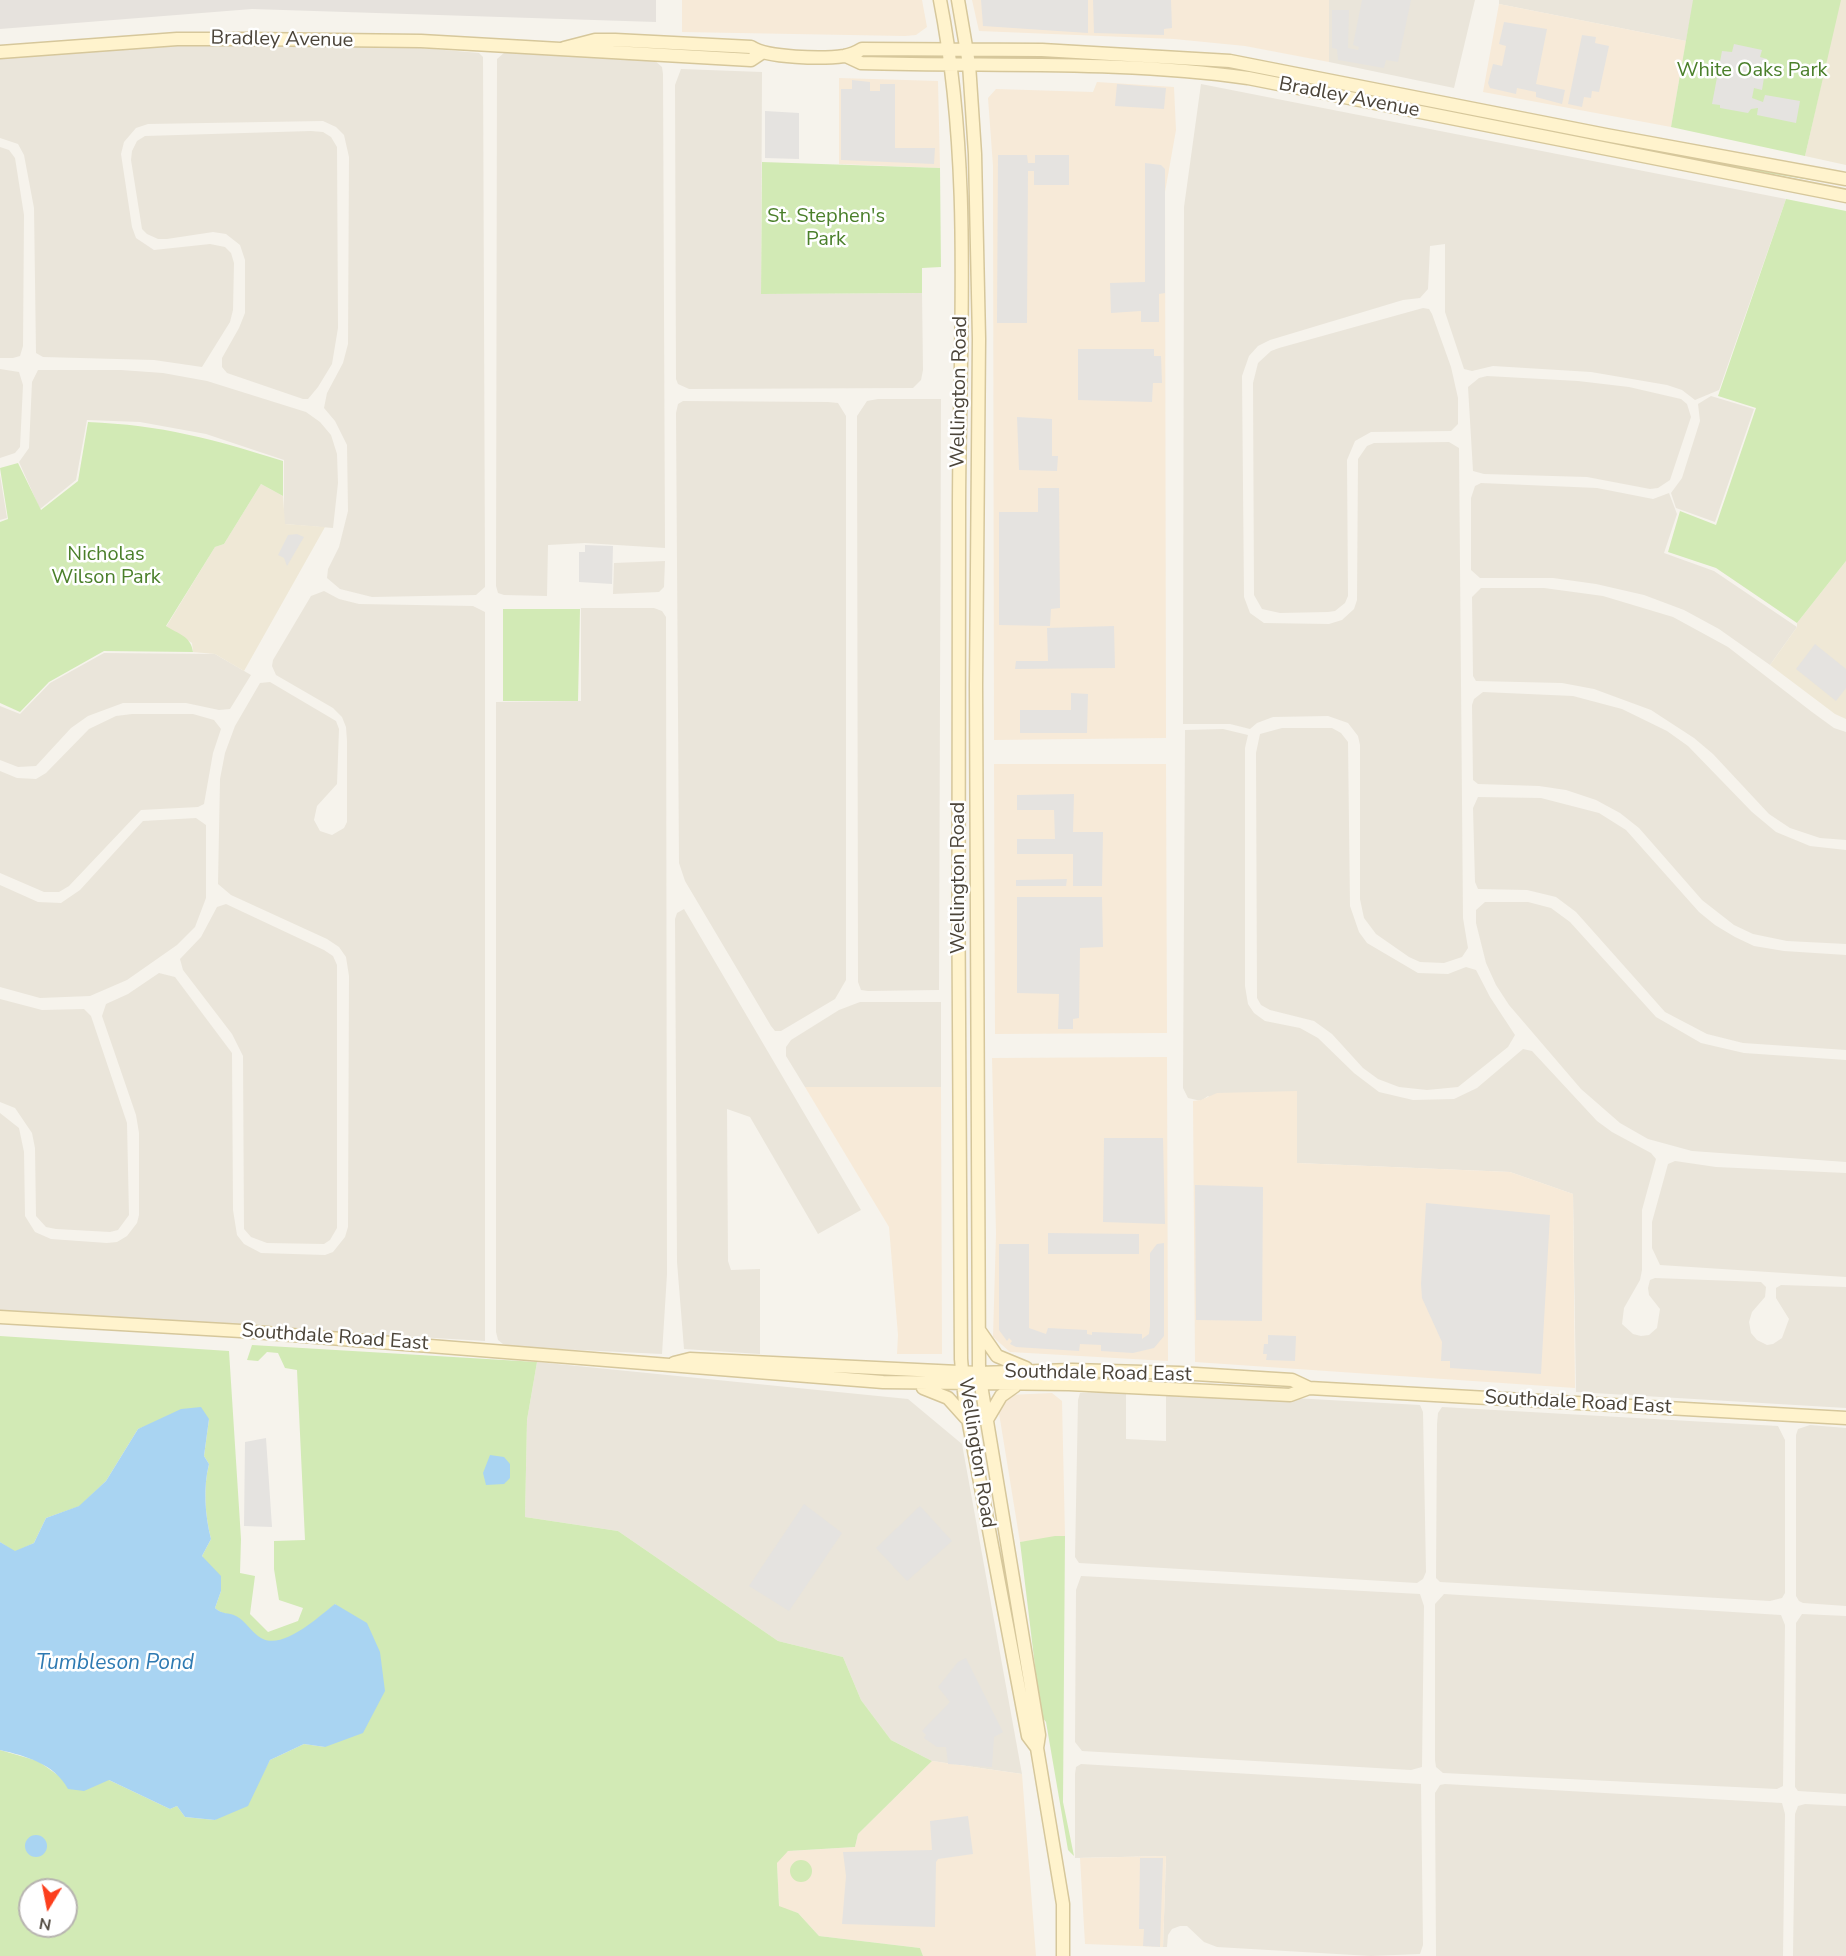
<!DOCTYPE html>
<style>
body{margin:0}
#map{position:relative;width:1846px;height:1956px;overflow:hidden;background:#f6f3ec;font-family:"Nunito Sans",sans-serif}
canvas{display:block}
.north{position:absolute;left:18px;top:1878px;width:60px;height:60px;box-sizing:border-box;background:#fff;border:2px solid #b7b4b0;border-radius:50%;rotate:190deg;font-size:16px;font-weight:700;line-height:24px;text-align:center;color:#4b4439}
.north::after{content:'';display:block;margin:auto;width:21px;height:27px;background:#fc3f1d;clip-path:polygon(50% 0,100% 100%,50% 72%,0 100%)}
</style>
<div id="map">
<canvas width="1846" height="1956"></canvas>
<div class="north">N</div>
</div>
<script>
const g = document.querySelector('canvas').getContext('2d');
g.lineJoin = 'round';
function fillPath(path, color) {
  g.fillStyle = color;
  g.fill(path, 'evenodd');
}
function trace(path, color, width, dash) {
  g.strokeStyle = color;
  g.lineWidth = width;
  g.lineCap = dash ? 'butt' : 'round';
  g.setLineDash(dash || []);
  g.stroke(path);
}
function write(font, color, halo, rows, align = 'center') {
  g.font = font + ' "Nunito Sans",sans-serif';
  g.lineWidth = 5;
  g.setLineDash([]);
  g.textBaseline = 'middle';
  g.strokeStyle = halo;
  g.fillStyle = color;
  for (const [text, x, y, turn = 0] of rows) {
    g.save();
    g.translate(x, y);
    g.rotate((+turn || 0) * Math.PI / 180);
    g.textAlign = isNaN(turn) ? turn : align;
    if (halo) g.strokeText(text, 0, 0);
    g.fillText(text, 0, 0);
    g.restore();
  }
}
fillPath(new Path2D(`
 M1329 0H1475L1454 88 1329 62Z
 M1499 0H1694L1686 41 1499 4Z
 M202 44 387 45 479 53 483 57 485 575V587L476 595 372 597 340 589 327 578 328 569 339 547 348 511 347 445 335 421 324 408 327 393 343 363 348 344 349 157 344 135 336 127 323 121 148 124 136 128 124 142 121 154 132 227 136 238 154 250 210 244 225 247 231 253 234 263 233 310 230 322 202 367 154 360 43 357 36 353 34 208 24 155 18 144 0 138V57Z
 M505 52 654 60 662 67 663 74 665 548 585 543 548 545 547 596 504 595 498 593 496 586 497 59Z
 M681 69 762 72 761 294 922 293 923 370 921 380 913 388 689 389 678 384 676 379 675 85Z
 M1201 84 1786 199 1719 390 1695 400 1682 390 1667 385 1591 372 1493 366 1472 371 1464 369 1445 312V244L1430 246 1428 289 1420 298 1403 300 1270 340 1258 346 1249 356 1242 376 1244 597 1250 613 1264 623 1329 624 1342 620 1354 609 1357 600 1358 459 1367 446 1374 443 1449 442 1459 448 1463 918 1468 948 1462 957 1444 963 1420 962 1409 957 1376 934 1364 918 1360 899V745L1358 736 1348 723 1328 716 1273 717 1257 723 1250 729 1230 724H1183L1184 207Z
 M311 131 323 132 331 137 337 147 338 328 332 364 318 387 308 399H303L227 373 222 367V358L239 328 245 313V260L240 245 226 234 213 232 167 239H158L147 234 142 229 131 160 132 151 137 141 145 136Z
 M0 147 9 150 15 158 24 215 23 346 20 356 13 358H0Z
 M1423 308 1429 309 1432 314 1451 367 1458 398V424L1451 431 1371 432 1355 441 1347 460 1348 596 1345 603 1335 611 1328 612 1280 613 1262 609 1254 595 1253 383 1258 363 1271 351 1279 348Z
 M0 369 19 372 23 385 20 447 15 453 0 458Z
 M38 370H121L163 373 207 381 306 412 320 422 331 435 337 454 338 483 333 528 284 524V460L206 434 140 422 87 420 76 480 40 509 19 462 29 448 32 382Z
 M1487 376 1578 381 1629 387 1681 399 1687 404 1691 417 1670 480 1658 488 1650 489 1587 477 1484 474 1473 471 1468 387 1479 378Z
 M1711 396 1754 409 1715 522 1676 508 1671 493 1682 478 1700 421 1698 404Z
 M878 399H941L939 990 868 991 861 990 858 982 857 416 867 401Z
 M683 401 828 402 838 403 846 416V980L835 999 781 1031H775L771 1026 685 881 679 863 676 413 678 404Z
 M0 475 7 518 0 520Z
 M1481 483 1597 488 1653 499 1669 493 1677 514 1664 553 1714 571 1797 627 1770 665 1719 629 1684 610 1644 595 1596 584 1553 578H1480L1471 570V498L1475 486Z
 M665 561 664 587 659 592 613 594 614 563Z
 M1481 588H1544L1603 596 1673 617 1728 647 1812 712 1834 728 1846 732V840L1820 838 1790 828 1769 814 1713 754 1694 738 1651 710 1594 689 1562 683 1476 681 1473 676 1472 597Z
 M324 591 339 599 359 604 473 606 485 612V1341L0 1312V1113L19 1128 24 1152 25 1216 35 1232 51 1239 107 1243 117 1242 127 1236 137 1223 139 1215V1133L136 1115 102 1016 106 1004 128 994 159 973 175 977 232 1053 233 1210 237 1235 244 1244 261 1253 325 1255 333 1252 345 1237 348 1227 349 976 346 957 339 947 327 939 231 895 218 884 220 779 225 753 235 726 260 683 270 682 336 721 339 729 337 784 317 806 314 820 320 831 332 835 344 828 347 822V741L346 727 342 717 333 708 276 675 272 666 273 660 311 596Z
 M581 608H654L662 611 666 617 667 1274 662 1354 516 1347 503 1344 498 1340 496 1332V702L581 701Z
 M104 653 215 654 251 675 230 709 219 710 186 703H123L88 716 71 728 36 766 18 767 0 760V706L20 714 50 683Z
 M1483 692 1573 696 1622 709 1667 731 1688 746 1752 812 1776 832 1810 846 1846 850V944L1787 941 1753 934 1734 925 1702 900 1639 828 1620 813 1596 800 1566 790 1539 786 1478 784 1473 780 1472 705 1474 699Z
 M132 714H193L214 720 221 729 213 753 204 804 198 807 141 810 69 886 59 892H44L0 873V771L17 778 36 779 46 773 89 729 116 716Z
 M1282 728H1332L1341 733 1348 742 1350 906 1359 932 1367 943 1418 973 1448 974 1466 967 1476 970 1490 997 1515 1035 1508 1047 1458 1087 1427 1090 1399 1087 1378 1079 1363 1068 1332 1034 1314 1021 1270 1010 1261 1005 1257 998 1256 753 1260 734Z
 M1223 729 1248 735 1245 748V986L1248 1004 1254 1013 1265 1021 1300 1028 1318 1038 1354 1073 1379 1092 1413 1100 1454 1099 1477 1088 1523 1049 1532 1051 1597 1121 1612 1132 1651 1153 1656 1159 1642 1210V1270L1640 1280 1624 1308 1622 1324 1633 1334 1641 1336 1649 1335 1657 1328 1660 1309 1649 1295 1648 1288 1650 1280 1655 1278 1761 1282 1766 1287 1765 1297 1752 1312 1749 1322 1751 1333 1757 1340 1767 1345 1773 1344 1782 1338 1789 1319 1776 1298V1288L1781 1285 1846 1287V1408L1576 1392 1573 1194 1510 1172 1297 1163 1208 1096 1201 1101 1188 1098 1183 1088 1185 730Z
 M1478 797 1541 798 1599 813 1626 830 1699 912 1715 925 1735 937 1754 946 1784 951 1846 955V1050L1743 1043 1707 1034 1665 1012 1576 912 1556 897 1527 890 1478 889 1475 882 1473 808Z
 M196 818 206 825V898L195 927 177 945 127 980 90 996 40 998 0 987V885L38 902 61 903 80 890 143 821Z
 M1485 902H1528L1551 908 1570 922 1656 1017 1701 1043 1744 1053 1846 1060V1162L1692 1151 1648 1139 1620 1123 1581 1089 1509 1005 1496 985 1486 963 1476 923V910Z
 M226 904 324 950 333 956 337 965V1228L330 1240 324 1244 267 1243 251 1237 244 1229 243 1056 232 1034 183 970 180 959 201 937 217 907Z
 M684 909 861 1210 818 1234 750 1117 727 1109 728 1261 731 1270 760 1269V1354L684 1349 677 1262 675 919 677 913Z
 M0 999 42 1010 84 1009 91 1016 127 1123 129 1215 118 1230 110 1232 56 1229 46 1227 36 1216 35 1148 32 1133 15 1108 0 1102Z
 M860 1002H941V1087H805L786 1056V1047L791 1040 839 1010Z
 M1675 1161 1716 1167 1846 1173V1277L1660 1265 1652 1248V1222L1668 1164Z
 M537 1362 908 1399 962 1444 1022 1774 932 1761 891 1740 861 1700 843 1657 778 1641 618 1531 525 1517 527 1420Z
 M1166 1391 1420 1405 1423 1412 1426 1572 1423 1579 1417 1583 1079 1563 1075 1557 1078 1400 1080 1393 1126 1392V1439L1166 1441Z
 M1442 1407 1778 1426 1785 1440V1593L1782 1598 1770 1601 1440 1582 1436 1578 1437 1424 1438 1413Z
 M1810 1425 1846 1428V1606L1803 1603 1799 1601 1796 1596V1435L1798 1429Z
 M1081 1576 1420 1594 1424 1606 1422 1767 1411 1770 1082 1751 1075 1742 1076 1590Z
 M1444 1594 1781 1615 1785 1625 1783 1786 1777 1789 1443 1773 1436 1767 1435 1760V1604Z
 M1802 1614 1846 1616V1794L1798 1791 1795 1787 1796 1623Z
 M1081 1764 1421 1784 1423 1945 1420 1954 1371 1956 1217 1947 1204 1942 1187 1926H1180L1172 1929 1168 1935 1167 1947H1163L1166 1856 1075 1858V1774L1076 1767Z
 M1445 1784 1782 1803 1785 1814 1783 1956H1436L1435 1793 1440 1785Z
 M1805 1804 1846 1806V1956H1793L1795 1814 1798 1806Z`), '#eae5da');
fillPath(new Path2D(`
 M682 0H922L927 27 916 35 905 36 682 32Z
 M972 0H1329V62L1245 46 1174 39 979 31Z
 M1499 4 1686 41 1671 127 1483 92Z
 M839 78 938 81 940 168 839 164Z
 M1097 82 1174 87 1176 130 1165 192 1166 738 994 740 993 166 988 98 996 89 1093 92Z
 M994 764H1166L1167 1033 995 1034Z
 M1167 1057 1168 1361 1010 1352 993 1337 996 1234 992 1058Z
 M805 1087H941L942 1354H897L898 1335 889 1227Z
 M1297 1091V1163L1510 1172 1573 1194 1575 1388 1195 1362 1193 1101 1201 1100 1217 1093Z
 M1052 1393 1062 1401 1065 1536 1020 1542 998 1407 1008 1395Z
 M932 1761 1022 1774 1036 1956H923L920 1948 819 1936 798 1913 779 1907 777 1863 781 1856 788 1851 855 1847 858 1834Z
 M1166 1856 1163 1947 1085 1944 1080 1858Z`), '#f7ead8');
fillPath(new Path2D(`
 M0 0H656V22L252 9 0 29Z`), '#e6e2dd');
fillPath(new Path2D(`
 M1840 0H1846V165L1805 156Z
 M261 484 283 496 285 524 325 527 244 671 215 654 193 652 192 643 166 627 215 547 224 544Z
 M1846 561V719L1835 714 1770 665 1797 627V623Z`), '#efe8d6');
fillPath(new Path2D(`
 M1693 0H1841L1805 156 1671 127Z
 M1605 143 1718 159 1824 182 1715 165Z
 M762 162 940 168 941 267 922 268V293L761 294Z
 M1786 199 1846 211V561L1797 623 1716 568 1668 552 1680 511 1716 525 1756 408 1718 396Z
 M88 422C162 425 213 439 283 461V496L261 484 224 544 215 547 166 626C178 634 191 636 193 652L104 651 49 682 20 712 0 703V522L8 519 0 468 18 463 41 510 78 481Z
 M503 609H580L578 701H503Z
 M0 1336 229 1351 241 1539 240 1573 255 1576 250 1614 268 1632 298 1621 303 1608 279 1600 274 1569V1541L305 1540 297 1370 285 1368 278 1353 267 1352 258 1361 247 1360 252 1345 537 1362 527 1420 525 1517 618 1531 778 1641 843 1657 861 1700 891 1740 932 1761 858 1834 855 1847 788 1851 777 1863 779 1906 798 1913 819 1936 920 1948 923 1956H0V1750L38 1761 62 1778 109 1780 170 1809 177 1806 185 1817 215 1820 258 1782 270 1760 304 1744 325 1747 336 1604C318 1617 288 1649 263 1640 253 1636 247 1625 239 1619 232 1613 223 1616 215 1608L221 1591 202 1556 211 1539C205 1516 203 1487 209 1464L204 1456 209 1419 160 1421 138 1429 106 1481 80 1506 46 1518 34 1543 15 1552 0 1542ZM30 1890H66V1926H30Z
 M1055 1536H1065L1063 1802 1074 1856 1068 1850 1046 1722 1041 1716 1020 1542Z
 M790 1871a11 11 0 1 1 22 0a11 11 0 1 1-22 0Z`), '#d2eab5');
fillPath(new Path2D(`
 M981 0H1088V33L983 26Z
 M1093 0H1171L1172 28 1164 29V35L1094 33Z
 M1362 0H1411L1398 62 1386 60 1384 68 1338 60 1337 49 1332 48V10H1349L1348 48 1358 50 1359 47 1353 45Z
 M1504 22 1547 29 1536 84 1565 90 1562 104 1536 97V92L1517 88 1516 94 1490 88 1488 83 1493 64 1502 66 1506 46 1499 44Z
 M1582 35 1596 37 1595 43 1609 46 1599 92 1592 91 1591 98 1584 97 1582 107 1568 104Z
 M1734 44 1762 50 1760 57 1767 59 1762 90 1754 88 1752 98 1763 102 1765 95 1800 101 1796 123 1757 115 1758 108 1751 109 1748 113 1720 108V105L1712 104 1722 51 1732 52Z
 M852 80 870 82V91H880V84H895V148H935L934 164 841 160V89H852Z
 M1117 84 1166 88 1164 109 1115 106Z
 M765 111 799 113V159L765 158Z
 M998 155H1027L1028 163H1035V155H1069V185H1034V171H1028L1027 323H997Z
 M1145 163 1161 165 1165 169V293L1159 294V322H1141V311L1111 313 1110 283 1145 282Z
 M1078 349H1154V356H1161L1162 383H1153L1152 402 1078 400Z
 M1017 417 1052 419V456H1058L1057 471 1019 470Z
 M1038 488H1059L1060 608 1051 609 1050 626 999 625V512H1038Z
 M297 534 304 537 287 566 284 558 278 555 288 535Z
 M585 545 613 546 612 584 579 582V552H585Z
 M1114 626 1115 668 1015 669 1016 661H1048L1047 628Z
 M1815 644 1846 669V688L1836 701 1796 669Z
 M1071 693 1088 694 1087 733H1020V710H1071Z
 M1074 794 1073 832H1103L1102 886H1073V854H1017V839H1055L1054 810H1017V795Z
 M1067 879 1066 886H1016V880Z
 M1017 897H1102L1103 947 1080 948 1079 1018 1073 1019V1029H1058L1059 994 1017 993Z
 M1104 1138H1163L1165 1224 1103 1222Z
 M1195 1185 1263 1187 1262 1321 1196 1320Z
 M1426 1203 1550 1215 1541 1374 1450 1368V1361H1441L1442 1342 1422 1298 1421 1284Z
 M1048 1233 1139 1234V1254H1048Z
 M1164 1243V1336L1154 1348 1133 1353 1101 1351V1345L1080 1344 1079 1351 1016 1347 1010 1344 1012 1341 1009 1338 1007 1341 999 1330V1244H1029V1328L1046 1334 1048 1328 1087 1330V1334L1092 1335V1332L1142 1334V1339L1149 1334 1150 1326V1253L1157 1244Z
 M1268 1335 1296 1336 1295 1361 1266 1360 1267 1354H1263L1264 1344H1268Z
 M266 1438 272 1527 244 1526 245 1442Z
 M804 1504 842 1533 789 1611 749 1586Z
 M920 1506 952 1541 907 1581 876 1548Z
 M966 1658 1003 1732 994 1737 992 1767 948 1764 946 1747H937L924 1738 926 1735 922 1731 950 1702 938 1687 958 1662Z
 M968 1816 973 1854 938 1859 936 1862 935 1927 842 1924 846 1876 843 1852 932 1850 930 1821Z
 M1140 1858H1163L1160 1947 1143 1946 1144 1929H1139Z`), '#e5e3e0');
fillPath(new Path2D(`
 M201 1407 209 1419 204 1456 209 1464C203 1487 205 1516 211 1539L202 1556 221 1576V1591L215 1608C223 1615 228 1612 236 1616 245 1620 252 1633 261 1638 283 1651 319 1616 335 1604L367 1623 380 1652 385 1691 363 1733 325 1747 304 1744 270 1760 248 1806 215 1820 185 1817 177 1806 170 1809 109 1780 84 1791 68 1789C55 1764 26 1756 0 1750V1542L15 1551 34 1543 46 1518 79 1506 106 1481 138 1429 181 1409Z
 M490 1455 504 1457 510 1464V1478L504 1484 486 1485 483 1473Z
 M25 1846a11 11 0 1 1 22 0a11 11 0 1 1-22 0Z`), '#a9d4f2');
const secondary = new Path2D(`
 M940 0C973 168 959 341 959 511 958 794 958 1076 961 1359L965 1403 1028 1736 1037 1748
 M958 0 969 64 975 154 979 339 976 685 979 1373 1039 1735 1037 1748 1063 1904V1956
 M564 48 595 40H615L751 47C767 58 823 59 844 56 850 55 857 52 862 49L1042 50 1230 61 1606 135 1846 179
 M0 52 177 39H247L421 41 751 60 760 54
 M846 56 861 63C991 67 1120 60 1248 78L1846 196
 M0 1317 241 1331 883 1382 1069 1384 1290 1395 1309 1388 1846 1418
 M979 1330 997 1356 1026 1368
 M674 1363 690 1359 979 1373 1072 1370 1179 1373 1292 1380 1309 1388
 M923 1388 948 1398 966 1418
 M988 1418 1001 1396 1015 1386`);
trace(secondary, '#d6c79b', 15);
trace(secondary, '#fff3cd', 12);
write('20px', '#4b4439', '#fff', [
 ["Bradley Avenue",282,40,1],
 ["Bradley Avenue",1349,98,11],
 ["Wellington Road",960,392,-89],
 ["Wellington Road",959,878,-90],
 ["Southdale Road East",335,1338,4],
 ["Southdale Road East",1098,1374,1],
 ["Southdale Road East",1578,1403,3],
 ["Wellington Road",976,1453,81]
]);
write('20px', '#4a7f2a', '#fff', [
 ["White Oaks Park",1752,71],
 ["St. Stephen's",826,217],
 ["Park",826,240],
 ["Nicholas",106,555],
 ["Wilson Park",106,578]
]);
write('italic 21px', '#2e7ab2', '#fff', [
 ["Tumbleson Pond",115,1664]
]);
</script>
